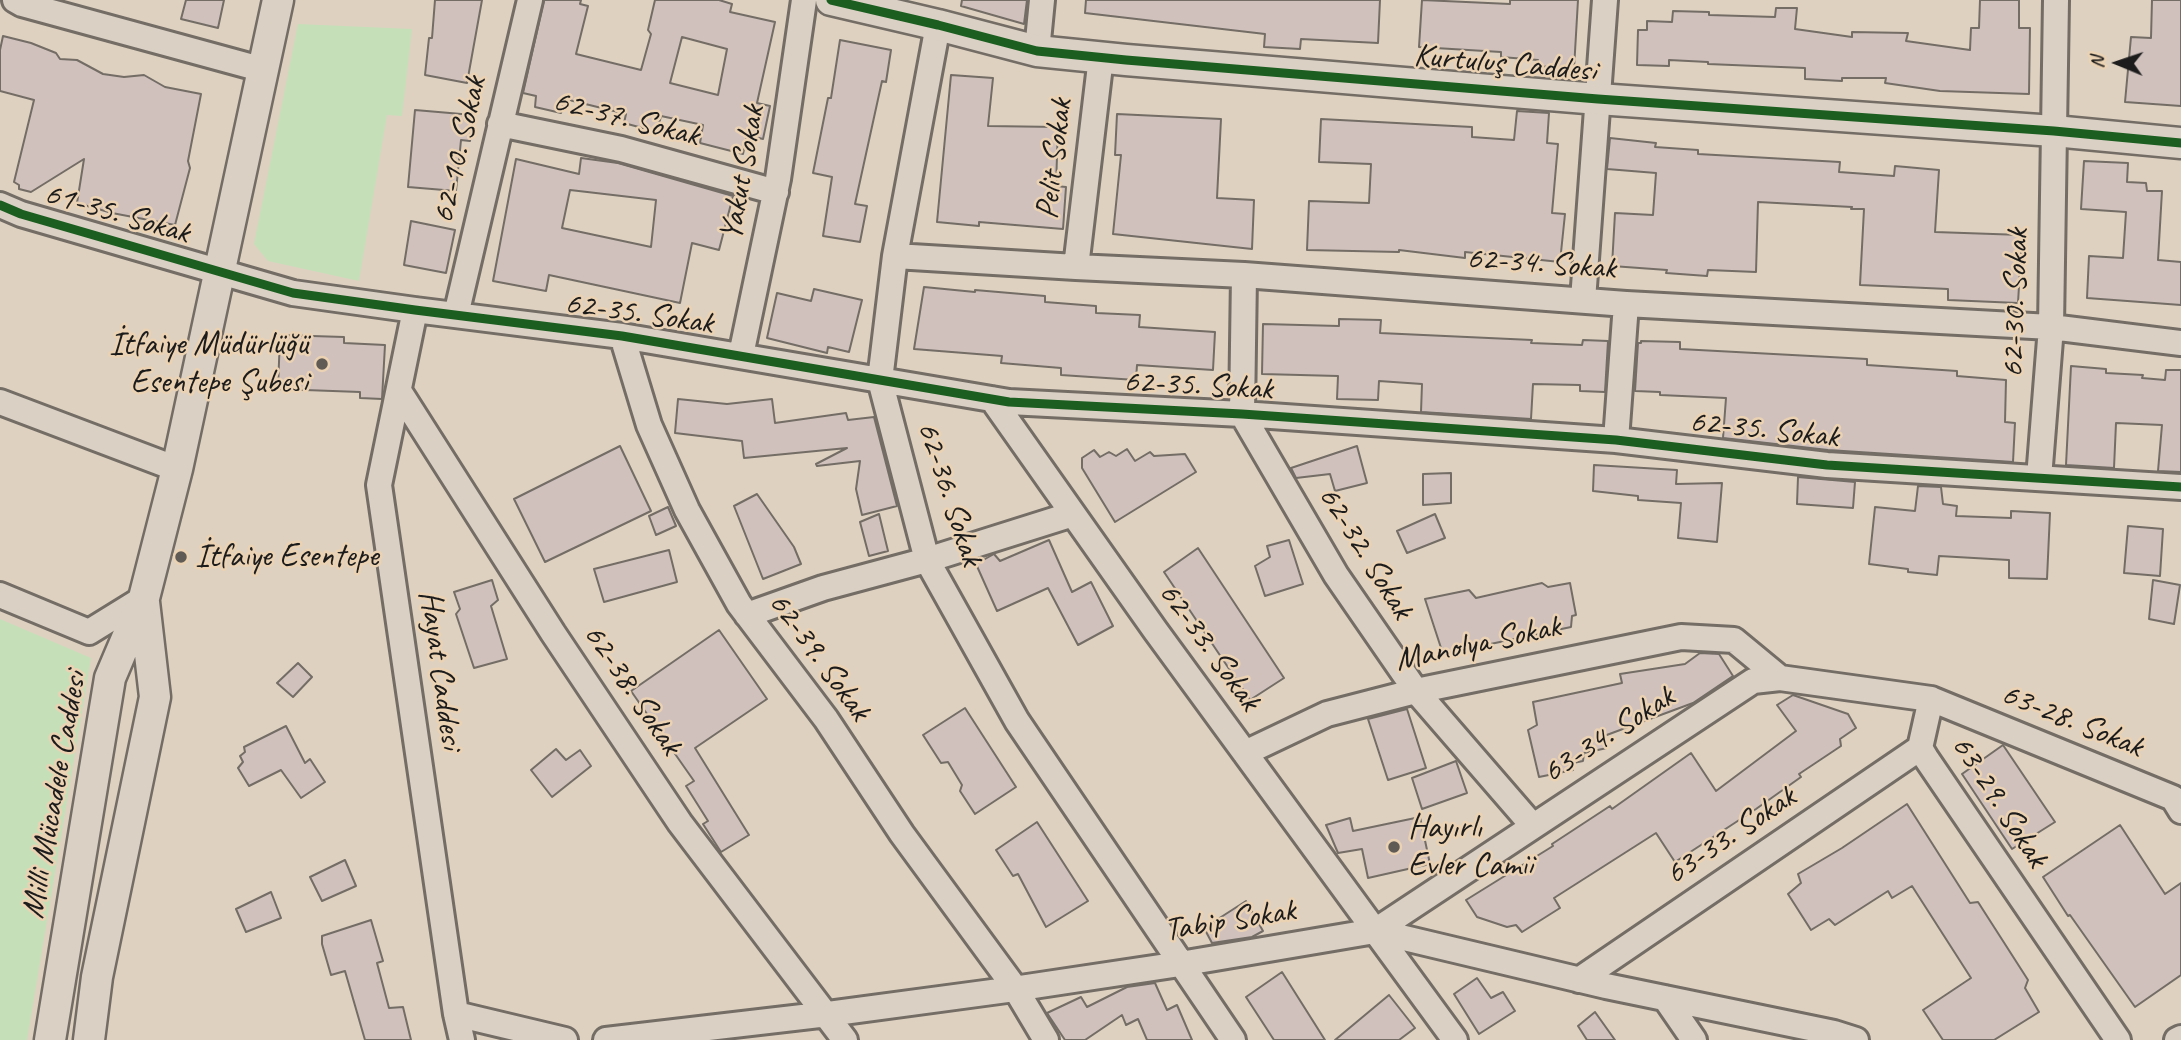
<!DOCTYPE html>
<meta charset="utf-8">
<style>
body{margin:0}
#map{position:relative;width:2181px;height:1040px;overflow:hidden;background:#ded1c0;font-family:Caveat,sans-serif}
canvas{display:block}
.north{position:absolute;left:2083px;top:28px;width:70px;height:70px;-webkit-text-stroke:5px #ebd2b3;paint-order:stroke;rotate:272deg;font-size:19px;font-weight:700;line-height:28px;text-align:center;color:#1c1c1c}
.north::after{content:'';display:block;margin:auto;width:24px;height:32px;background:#1c1c1c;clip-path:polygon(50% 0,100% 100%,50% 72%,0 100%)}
</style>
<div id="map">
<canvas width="2181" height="1040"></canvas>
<div class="north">N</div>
</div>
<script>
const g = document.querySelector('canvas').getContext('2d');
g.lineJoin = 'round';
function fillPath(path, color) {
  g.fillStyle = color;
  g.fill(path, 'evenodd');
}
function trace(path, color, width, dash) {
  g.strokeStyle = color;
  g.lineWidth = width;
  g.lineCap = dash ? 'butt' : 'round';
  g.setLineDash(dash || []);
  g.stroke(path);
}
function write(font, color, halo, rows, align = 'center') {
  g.font = font + ' Caveat,sans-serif';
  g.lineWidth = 5;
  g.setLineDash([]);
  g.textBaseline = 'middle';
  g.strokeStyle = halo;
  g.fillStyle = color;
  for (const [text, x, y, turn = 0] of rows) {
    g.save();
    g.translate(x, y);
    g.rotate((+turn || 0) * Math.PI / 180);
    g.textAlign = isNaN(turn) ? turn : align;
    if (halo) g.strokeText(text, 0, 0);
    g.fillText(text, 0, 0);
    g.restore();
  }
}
fillPath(new Path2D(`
 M298 24 412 29 402 116 387 115 359 281 268 261 254 244Z
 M0 619 91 658 27 1040H0Z`), '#c5e0b9');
const building = new Path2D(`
 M186 0H224L218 28 181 19Z
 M435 0H482L467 83 425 75 429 38H432Z
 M544 0H581L580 4 588 6 576 54 641 70 651 34 648 30 655 0H719L732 4 730 12 775 22 757 103 770 106 763 139 747 135 743 154 700 143 703 125 661 116 657 132 624 123 626 114 565 99 561 113 535 107 536 96 523 93ZM682 37 727 49 718 95 670 83Z
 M962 0H1027L1024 24 961 6Z
 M1086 0H1380L1378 43 1301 39 1300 49 1264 47 1265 34 1085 13Z
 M1422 0 1510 4V0H1578L1574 69 1538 66V60L1501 57V52L1419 47Z
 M1980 0H2019V28H2030L2029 94 1940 91 1885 83 1886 78H1842V81L1805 79V68L1708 64V62L1669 60V66L1637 65 1638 30H1647V21L1672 22 1673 11 1709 12V15L1775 17 1776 8H1797L1795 29 1852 37V32L1908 33 1906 41 1970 50 1971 28H1979Z
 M2152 0H2181V106L2125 102 2131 37 2151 38Z
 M3 36 31 43 56 53 60 59 77 60 103 74 124 77 144 75 165 87 201 94 188 161 190 168 175 225 112 213 77 203 84 159 31 192 19 189V185L14 182 34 100 0 91V50Z
 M840 40 891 50 886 82 882 81 855 204 867 206 860 242 823 236 832 177 813 173 828 98H831Z
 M951 75 993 78 988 126 1058 127 1056 186 1066 187 1063 229 979 222V226L937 222Z
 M415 110 473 115 470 141 461 140 456 191 408 187Z
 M1517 111 1549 113 1547 143 1558 144 1552 213 1565 214 1560 262 1465 252V258L1399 250V252L1307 250 1309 201 1369 203 1371 164 1319 162 1321 119 1472 127V137L1514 140Z
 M1117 114 1221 119 1217 198 1254 200 1252 249 1113 234 1121 155H1115Z
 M1610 138 1656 143 1655 147 1698 150V154L1840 162 1839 172 1894 176 1895 166 1939 170 1935 232 2022 235 2018 303 1948 300V289L1860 285 1864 209H1851L1852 207 1758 202 1756 272 1708 270 1707 276 1666 273 1667 270 1612 266 1615 213 1653 215 1656 173 1607 169Z
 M581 158 618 163 733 196 719 250 692 243 680 303 549 275 546 291 493 281 516 159 579 174ZM570 190 656 200 651 247 562 228Z
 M2084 161 2128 163 2127 182 2146 183 2147 191H2162L2158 260 2181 262V305L2087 298 2089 256 2123 258 2126 212 2081 209Z
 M411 221 455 230 446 273 404 265Z
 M924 287 975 292V290L1045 296V302L1096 306V313L1140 315 1139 327 1215 332 1213 370 1137 365 1136 380 1061 375V368L1001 363 1002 356 914 349Z
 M814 289 862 300 849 352 828 347 827 353 767 338 777 293 811 301Z
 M1339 319 1381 320 1380 333 1532 340 1531 343 1582 345 1583 340 1608 341 1605 392 1580 391V385L1533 384 1531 419 1421 412 1422 384 1379 381 1378 400 1337 399 1338 376 1262 374 1263 324 1339 326Z
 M280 335 344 337V343L385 345 382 399 360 398V392L278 389Z
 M1641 341 1680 342V349L1867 359V365L1957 371V376L2006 380 2005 422 2015 423 2013 462 1828 450 1723 438 1726 398 1660 395V392L1635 391 1638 343H1641Z
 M2071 366 2106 369V373L2143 375 2142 378 2165 380 2166 370H2181V472L2158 471 2162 425 2116 423 2114 468 2066 465Z
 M678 399 727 404 772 399 775 423 846 413 848 420 874 417 897 506 862 515 856 489 860 461 817 466 816 464 847 448 744 458 742 441 675 433Z
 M620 446 651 511 545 562 514 499Z
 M1357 446 1367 483 1335 491 1330 474 1296 478 1291 468Z
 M1127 449 1135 461 1150 452 1154 456 1185 454 1196 472 1115 522 1082 468V458L1094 450 1100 457 1109 452 1116 456Z
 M1594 465 1677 470 1676 484 1722 483 1717 542 1678 538 1681 503 1638 500V496L1593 491Z
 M1451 473V503L1423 505V474Z
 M1798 477 1855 482 1853 508 1797 504Z
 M1918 486 1941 487 1943 504 1957 506 1956 516 2011 518V511L2050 513 2047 579 2009 578V560L1939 556 1937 575 1908 572V569L1869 564 1875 507 1915 511Z
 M757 494 794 547 801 564 763 579 734 506Z
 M668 507 676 526 656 535 649 516Z
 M879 514 888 551 869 556 860 522Z
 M1435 514 1445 538 1407 553 1397 531Z
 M2128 526 2163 529 2160 576 2124 573Z
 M1049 540 1072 592 1091 582 1113 626 1078 645 1048 588 997 611 976 564 994 554 1000 561Z
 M1289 540 1303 584 1265 596 1255 566 1270 557 1267 546Z
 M1198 548 1284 678 1250 700 1164 572Z
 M669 550 677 582 604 602 594 569Z
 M492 580 498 600 491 606 507 659 474 668 456 614 460 609 454 592Z
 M2153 580 2180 585 2174 624 2149 619Z
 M1542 583 1548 587 1570 583 1576 615 1572 616 1571 627 1443 654 1425 599 1469 590 1476 598Z
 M719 630 767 699 695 748 749 835 721 852 703 824 708 821 686 786 694 781 631 691Z
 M1700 653 1719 654 1733 676 1693 703 1604 736 1607 748 1584 753 1583 761 1573 763V770L1539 777 1528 730 1537 725 1533 702 1622 683 1620 674 1685 664Z
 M298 663 312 677 293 697 277 683Z
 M1793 695 1848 714 1856 728 1840 739 1841 746 1799 774 1801 777 1756 809 1675 862 1656 833 1554 898 1560 908 1522 932 1516 925 1507 927 1477 917 1466 900 1553 846 1552 844 1610 806 1612 809 1691 753 1716 791 1796 731 1777 705Z
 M965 708 1016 787 975 814 960 791 962 785 948 762 941 763 923 735Z
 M1407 709 1426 768 1388 780 1368 719Z
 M286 726 305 763 310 759 325 782 301 798 281 770 249 786 238 768 243 762 240 756 245 752 244 747Z
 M2003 745 2055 822 2012 849 1962 774Z
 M556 749 566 760 580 750 591 766 552 797 531 770Z
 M1456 761 1467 793 1422 809 1412 778Z
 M1907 804 1970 903 1978 902 2028 980 2025 988 2039 1012 1994 1040H1943L1923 1010 1971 978 1912 886 1892 898 1888 891 1835 925 1829 919 1811 930 1788 894 1801 883 1798 874 1842 848Z
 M1420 817 1430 864 1368 878 1362 849 1338 853 1326 825 1350 818 1353 831Z
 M1037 822 1088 901 1046 927 1018 874 1013 876 996 850Z
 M2120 825 2165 894 2181 883V975L2135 1007 2070 915 2068 916 2043 877Z
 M345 860 356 886 322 901 310 877Z
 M271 892 281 918 246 932 236 909Z
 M1246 901 1263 931 1252 937 1212 943 1204 928Z
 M371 920 383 961 377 963 389 1008 403 1007 411 1040H365L345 971 331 975 322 944V936Z
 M1282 972 1325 1040H1274L1246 997Z
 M1477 978 1491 998 1503 992 1515 1011 1479 1034 1454 994Z
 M1155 983 1167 1010 1177 1005 1192 1040H1147L1138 1019 1126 1025 1122 1015 1085 1040H1065L1047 1013 1081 997 1087 1007 1127 987Z
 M1389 995 1415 1028 1399 1040H1335Z
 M1595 1012 1615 1040H1587L1578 1026Z`);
fillPath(building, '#d0c1bd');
trace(building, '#736d66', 2);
const minor = new Path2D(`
 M15 0 22 4 264 70
 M938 25 895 256 880 380 927 560 1017 721 1233 1040
 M1037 51 1042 0
 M500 124 621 149 776 192
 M0 205 21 214 293 293 415 310 622 336 1009 402 1242 414 1616 440 1827 465 2181 487
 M895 256 1076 267 1244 275 1626 304 2051 327 2181 343
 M1076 267 1101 57
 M1244 275 1242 414 1336 575 1416 691 1532 825
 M1583 300 1605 0
 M415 310 379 485 456 1014 462 1040
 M456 315 530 0
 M622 336 649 425 687 510 739 604 826 719 902 834 1015 988 1046 1040
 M741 355 778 179 804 0
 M399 391 553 633 680 823 845 1040
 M992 399 1155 630 1455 1040
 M0 402 177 469
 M1616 440 1626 304
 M2039 478 2051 327 2056 0
 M0 595 89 632 144 598
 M747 615 823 588 927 560 1073 514
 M1931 699 2173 798 2181 811
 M1245 753 1327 714 1416 691 1681 637 1734 640 1780 678 1931 699 1920 748 1926 758 2118 1040
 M1375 931 1753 681 1780 678
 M1579 980 1920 748
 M1665 998 1694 1040
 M456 1014 565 1040
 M606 1040 828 1014 1007 990 1180 964 1375 931 1606 986 1834 1033 1856 1040
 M2177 1040 2181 1038`);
const tertiary = new Path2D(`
 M831 0 938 25 1037 51 1126 60 1598 99 2054 131 2181 143
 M50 1040 110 678 144 598 177 469 278 0
 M89 1040 97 977 155 697 144 602`);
trace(minor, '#736d66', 30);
trace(tertiary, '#736d66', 35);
trace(minor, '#dad0c4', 24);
trace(tertiary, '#dad0c4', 30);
trace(new Path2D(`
 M831 0 938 25 1037 51 1126 60 1598 99 2054 131 2181 143
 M0 205 21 214 293 293 415 310 622 336 1009 402 1242 414 1616 440 1827 465 2181 487`), '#1b5e20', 9);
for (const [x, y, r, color] of [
 [322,364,7,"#605b55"],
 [181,557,7,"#605b55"],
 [1394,847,7,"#605b55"]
]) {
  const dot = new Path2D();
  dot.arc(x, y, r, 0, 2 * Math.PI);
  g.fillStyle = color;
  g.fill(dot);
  trace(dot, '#ebd2b3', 2.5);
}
write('33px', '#1c1c1c', '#ebd2b3', [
 ["Kurtuluş Caddesi",1505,64,5],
 ["62-37. Sokak",626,119,14],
 ["62-10. Sokak",460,150,-77],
 ["Pelit Sokak",1055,159,-83],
 ["Yakut Sokak",743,173,-80],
 ["61-35. Sokak",117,214,16],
 ["62-34. Sokak",1541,264,4],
 ["62-30. Sokak",2016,303,-88],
 ["62-35. Sokak",639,314,8],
 ["62-35. Sokak",1198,386,3],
 ["62-35. Sokak",1764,430,6],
 ["62-36. Sokak",949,494,72],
 ["62-32. Sokak",1365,553,58],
 ["Manolya Sokak",1478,644,-12],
 ["62-33. Sokak",1209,647,54],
 ["62-39. Sokak",819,657,54],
 ["Hayat Caddesi",440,670,82],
 ["62-38. Sokak",632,690,56],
 ["63-28. Sokak",2072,721,22],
 ["63-34. Sokak",1609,735,-33],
 ["Milli Mücadele Caddesi",55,795,-80],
 ["63-29. Sokak",1999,802,57],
 ["63-33. Sokak",1731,836,-34],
 ["Tabip Sokak",1230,921,-9]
]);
write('33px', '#1c1c1c', '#ebd2b3', [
 ["İtfaiye Müdürlüğü",308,345,"right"],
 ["Esentepe Şubesi",308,383,"right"],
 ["İtfaiye Esentepe",195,557],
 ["Hayırlı",1408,828],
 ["Evler Camii",1408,866]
], 'left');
</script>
